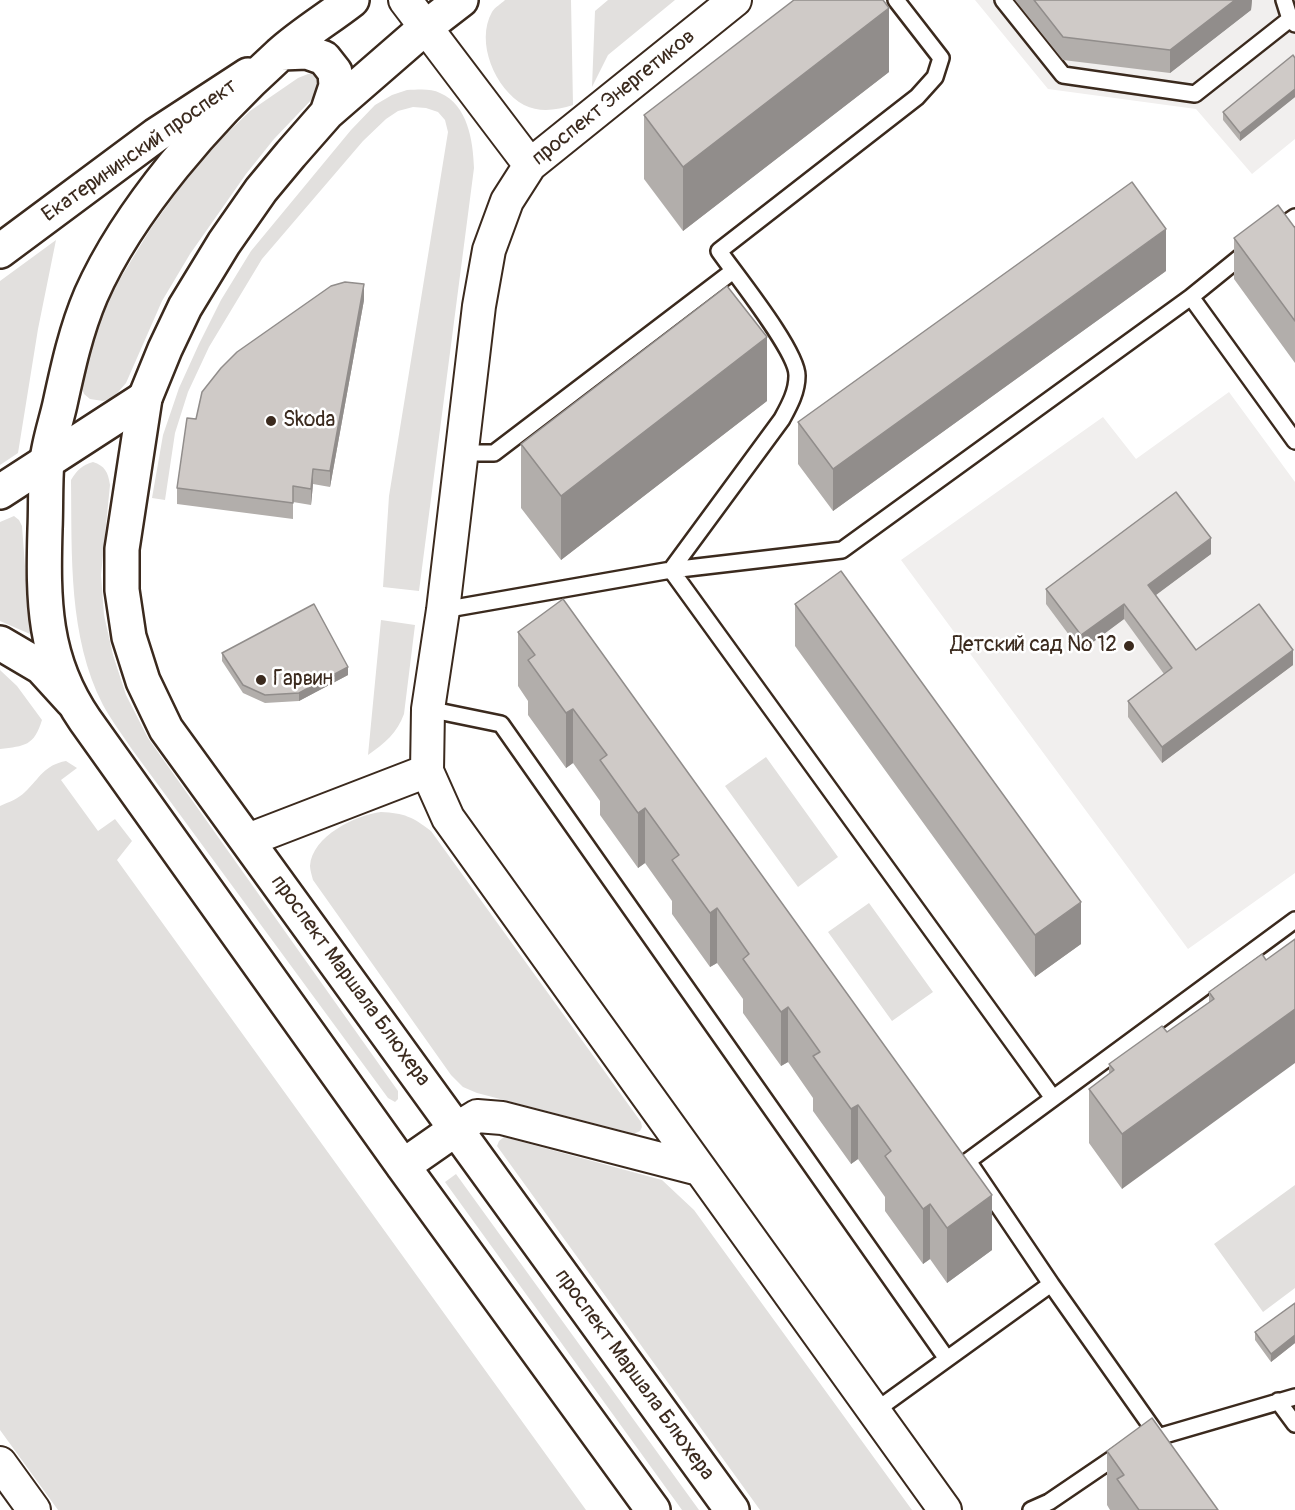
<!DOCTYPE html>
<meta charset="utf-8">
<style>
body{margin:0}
canvas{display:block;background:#fff}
</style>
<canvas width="1295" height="1510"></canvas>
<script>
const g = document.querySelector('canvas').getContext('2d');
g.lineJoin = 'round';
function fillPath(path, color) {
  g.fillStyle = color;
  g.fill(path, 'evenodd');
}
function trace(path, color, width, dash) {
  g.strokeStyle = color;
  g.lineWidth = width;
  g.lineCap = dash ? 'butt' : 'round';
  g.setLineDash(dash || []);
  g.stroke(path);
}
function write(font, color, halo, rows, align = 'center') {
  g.font = font + ' Pangolin,sans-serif';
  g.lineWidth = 5;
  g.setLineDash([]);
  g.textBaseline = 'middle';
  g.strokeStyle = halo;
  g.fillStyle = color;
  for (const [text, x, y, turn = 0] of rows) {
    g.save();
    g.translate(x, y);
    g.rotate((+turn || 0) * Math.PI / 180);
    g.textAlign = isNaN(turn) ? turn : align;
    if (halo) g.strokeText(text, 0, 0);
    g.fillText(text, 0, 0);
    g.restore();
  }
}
fillPath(new Path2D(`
 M975 0H1295V139L1252 174 1196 109 1048 89Z
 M1229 392 1295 482V873L1188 949 901 560 1103 417 1136 459Z`), '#f1efee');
fillPath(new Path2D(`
 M505 0H571L573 105C557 110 540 113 524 105 495 89 475 42 492 12 495 7 501 4 505 0Z
 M608 0H675L608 55 592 87 595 11Z
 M308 74H317L321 80 315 96 274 139 246 174 190 254 162 301 126 383 113 398 103 401 90 399 84 394 81 386V375L101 310 151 228 179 189 214 146 250 111 298 78Z
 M407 90C417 90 431 88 440 93 468 105 473 141 474 168L419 591 383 587 389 496 448 132 445 120 438 112 426 108 413 107 398 111 386 119 363 141 262 259 209 347 188 392 175 433 165 500 152 498 163 435 179 388 199 344 221 300 251 251 351 130 375 105 392 95Z
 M56 240 38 329 18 453 0 465V281Z
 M93 462C105 466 108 472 110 485L101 575 104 615 113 655 126 695 148 738 398 1091V1099L395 1102 388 1098 131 748C122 734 111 720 103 705 68 636 72 556 71 480 77 470 82 465 93 462Z
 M14 516 19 520 22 526 30 634 0 621V522Z
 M381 620 415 625 404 714C397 733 385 743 368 755Z
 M0 670 17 686 42 720C34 746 25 746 0 749Z
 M766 757 838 857 798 887 725 786Z
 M66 761 77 768 61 780 98 831 115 819 132 841 117 860 586 1510H58L0 1430V806C9 802 18 799 25 792 40 778 44 765 66 761Z
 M381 812C404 813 413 817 431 831L641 1122 642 1127 640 1131 634 1134 628 1132 477 1093 463 1087 451 1075 313 880C312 876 310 870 310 866 312 836 356 815 381 812Z
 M869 903 933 992 892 1021 828 932Z
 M504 1137 662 1180 694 1210 912 1510H760L497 1146 499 1141Z
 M456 1174 699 1510H682L445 1182Z
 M1295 1185V1288L1263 1312 1214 1244Z`), '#e2e0de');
const lane = new Path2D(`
 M896 0 941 58 935 77 917 97 719 251C735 274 798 352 797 376 797 392 789 406 782 419L671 570 1053 1098
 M1003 0 1063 75 1195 94 1290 19 1295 24
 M1284 0 1290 19
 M1273 232 1295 217
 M1249 250 1191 297 1295 441
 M462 453H494L733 271
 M443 610 671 570 842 550 1191 297
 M428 709 501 724 947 1359 875 1411
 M1051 1284 968 1161 1295 920
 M947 1359 1051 1284 1158 1436
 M1278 1401 1295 1424
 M1151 1439 1295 1397
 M1031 1510 1049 1502 1124 1451`);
const street = new Path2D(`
 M405 0 530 165
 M735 0 530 165 507 201 489 250 479 306 443 610 428 709 427 771 448 818 945 1510
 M248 840 427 771
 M456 1129 477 1116 502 1118 699 1169
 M0 1463 34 1510`);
const secondary = new Path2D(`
 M0 251 156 135 248 75
 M0 492 145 398
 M0 643 41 667 72 701`);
const primary = new Path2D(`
 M352 0C329 18 302 34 280 54 210 117 129 209 91 295 76 330 68 367 60 404 56 422 49 442 47 461 45 483 46 507 45 529 43 600 43 659 85 720L403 1166 653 1510
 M461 0 426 27 327 113 291 154 261 190 224 243 185 307 165 349 145 398 122 549V590L129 637 143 681 166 729 732 1510
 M281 53 307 52 324 58 335 72 336 86 327 113
 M403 1166 456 1129`);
trace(lane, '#3b2a1e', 20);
trace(street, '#3b2a1e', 36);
trace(secondary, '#3b2a1e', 38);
trace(primary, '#3b2a1e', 38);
trace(lane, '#fff', 15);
trace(street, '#fff', 32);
trace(secondary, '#fff', 33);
trace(primary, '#fff', 33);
fillPath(new Path2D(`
 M1015 0H1252L1251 10 1170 73 1063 60Z
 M1295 58V97L1240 141 1223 120V112Z
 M889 72 683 231 644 179V115Z
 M1295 228V363L1234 279V238Z
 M1166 271 833 511 798 464V422Z
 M364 300 330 487 313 484 311 505 293 502V519L177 504V488L196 419Z
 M767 401 561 560 521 508V444Z
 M1211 554 1155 595 1196 650 1293 665 1162 763 1128 717V701L1164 674 1124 619 1081 651 1046 604V589Z
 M795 604 1081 944 1035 977 795 646Z
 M518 632 992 1250 947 1283 930 1259 923 1264 885 1211V1197L858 1159 851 1164 813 1111V1098L788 1062 781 1066 743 1013V999L717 963 710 967 672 914V901L645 863 638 868 600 815V801L573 763 566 768 528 715V701L518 686Z
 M222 653 348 675 299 701 265 703 243 693 222 661Z
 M1262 954 1122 1189 1089 1143V1089L1109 1074V1064L1167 1032 1209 1002V992Z
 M1295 1303V1343L1271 1362 1255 1340V1332Z
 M1107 1451 1218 1510H1110L1107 1505Z`), '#b2aeab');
fillPath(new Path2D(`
 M1235 0H1252L1251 10 1170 73V50Z
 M889 8V72L683 231V167Z
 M1295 89V97L1240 141V133Z
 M1166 229V271L833 511V469Z
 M364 284V300L330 487V471Z
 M767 337V401L561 560V496Z
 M313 469V484L311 505V489Z
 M1211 538V554L1148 601V585Z
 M1124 604V619L1081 651V635Z
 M1293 650V665L1162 763V747Z
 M348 667V675L299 701V693Z
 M573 709V763L566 768V713Z
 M645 808V863L638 868V813Z
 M1081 902V944L1035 977V935Z
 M717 908V963L710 967V913Z
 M788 1007V1062L781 1066V1012Z
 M1295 1009V1063L1122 1189V1134Z
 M858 1105V1159L851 1164V1109Z
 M992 1195V1250L947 1283V1228Z
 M930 1204V1259L923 1264V1209Z
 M1295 1335V1343L1271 1362V1354Z`), '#918d8b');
const building = new Path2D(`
 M794 0H883L889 8 683 167 644 115Z
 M1034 0H1235L1170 50 1063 37Z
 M1293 55 1295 58V89L1240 133 1223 112Z
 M1132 182 1166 229 833 469 798 422Z
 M1278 205 1295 228V321L1234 238Z
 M345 282 364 284 330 471 313 469 311 489 293 486V503L177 488 187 418 196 419 202 392 221 368 237 352 331 286Z
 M727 286 767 337 561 496 521 444Z
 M1176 492 1211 538 1148 585 1196 650 1259 604 1293 650 1162 747 1128 701 1172 668 1124 604 1081 635 1046 589Z
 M841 571 1081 902 1035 935 795 604Z
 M563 599 992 1195 947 1228 930 1204 923 1209 885 1156 891 1151 858 1105 851 1109 813 1056 820 1052 788 1007 781 1012 743 959 749 954 717 908 710 913 672 860 679 855 645 808 638 813 600 760 607 755 573 709 566 713 528 660 535 655 518 632Z
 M314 604 348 667 299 693 265 695 243 685 222 653Z
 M1295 939V1009L1122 1134 1089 1089 1114 1070 1109 1064 1162 1026 1167 1032 1214 999 1209 992 1262 954 1266 960Z
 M1295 1303V1335L1271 1354 1255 1332Z
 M1152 1418 1218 1510H1139L1117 1479 1124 1475 1107 1451Z`);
fillPath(building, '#cfcac7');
trace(building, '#918d8b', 1.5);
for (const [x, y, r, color] of [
 [271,421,6,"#3b2a1e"],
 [1129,646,6,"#3b2a1e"],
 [261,680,6,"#3b2a1e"]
]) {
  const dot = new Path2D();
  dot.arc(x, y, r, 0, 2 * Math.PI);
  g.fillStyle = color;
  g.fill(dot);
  trace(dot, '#fff', 2);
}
write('21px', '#3b2a1e', '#fff', [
 ["проспект Энергетиков",614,98,-39],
 ["Екатерининский проспект",140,151,-35],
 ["проспект Маршала Блюхера",350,981,54],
 ["проспект Маршала Блюхера",634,1375,54]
]);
write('21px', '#3b2a1e', '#fff', [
 ["Skoda",283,421],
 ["Детский сад № 12",1117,646,"right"],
 ["Гарвин",273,680]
], 'left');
</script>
